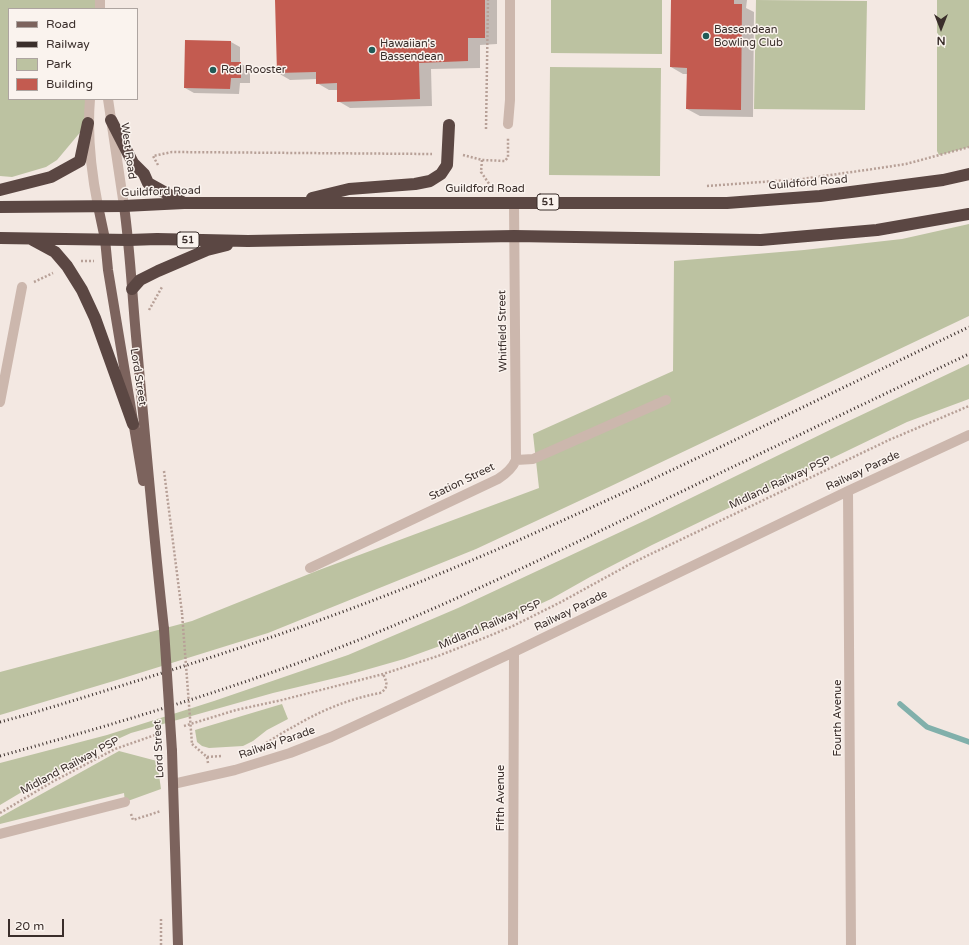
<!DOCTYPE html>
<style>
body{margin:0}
#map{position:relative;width:969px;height:945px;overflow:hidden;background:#f3e8e2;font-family:"Varela Round",sans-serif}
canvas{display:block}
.legend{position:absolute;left:8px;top:8px;width:130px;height:92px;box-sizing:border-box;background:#faf3ee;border:1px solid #ada4a0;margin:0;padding:5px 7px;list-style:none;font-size:12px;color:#3a2e2b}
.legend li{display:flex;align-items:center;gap:8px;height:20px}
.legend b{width:20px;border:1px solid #ada4a0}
.north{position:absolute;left:921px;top:8px;width:40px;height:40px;-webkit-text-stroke:3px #faf3ee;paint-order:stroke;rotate:180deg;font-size:11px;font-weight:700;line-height:16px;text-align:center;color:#3a2e2b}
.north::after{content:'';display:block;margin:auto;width:14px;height:18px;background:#3a2e2b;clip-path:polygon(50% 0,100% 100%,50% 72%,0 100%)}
.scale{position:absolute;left:8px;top:919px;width:56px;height:18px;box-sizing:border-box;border:2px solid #3a2e2b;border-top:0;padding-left:5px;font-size:12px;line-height:14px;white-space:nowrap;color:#3a2e2b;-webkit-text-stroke:3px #faf3ee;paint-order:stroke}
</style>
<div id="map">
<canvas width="969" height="945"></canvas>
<ul class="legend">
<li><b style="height:5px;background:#7c635d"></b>Road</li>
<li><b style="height:5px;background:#3a2e2b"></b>Railway</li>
<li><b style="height:11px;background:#bcc2a1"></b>Park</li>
<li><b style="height:11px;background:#c35b50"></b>Building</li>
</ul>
<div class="north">N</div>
<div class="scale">20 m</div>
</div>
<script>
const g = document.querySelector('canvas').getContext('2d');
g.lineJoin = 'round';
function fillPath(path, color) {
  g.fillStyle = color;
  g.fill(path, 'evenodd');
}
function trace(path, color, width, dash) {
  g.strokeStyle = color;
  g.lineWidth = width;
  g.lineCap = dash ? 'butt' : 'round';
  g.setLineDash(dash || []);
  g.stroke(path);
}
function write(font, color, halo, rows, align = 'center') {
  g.font = font + ' "Varela Round",sans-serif';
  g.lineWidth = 3;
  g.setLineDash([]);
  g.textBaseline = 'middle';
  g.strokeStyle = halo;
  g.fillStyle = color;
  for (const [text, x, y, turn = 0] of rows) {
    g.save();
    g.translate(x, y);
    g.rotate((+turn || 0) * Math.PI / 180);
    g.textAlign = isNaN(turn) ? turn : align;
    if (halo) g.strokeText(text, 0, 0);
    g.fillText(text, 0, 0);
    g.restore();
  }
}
fillPath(new Path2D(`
 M0 0H100V9H9V99H90L88 123 57 160 46 167 12 177 0 176Z
 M551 0H662V54L551 53Z
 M756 0 867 1 865 110 754 109Z
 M937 0H969V147L939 155 937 151Z
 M550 67 661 68 660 176 549 175Z
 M969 224V316L609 487 476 549 268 633 117 680 0 715V672L192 621 319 570 539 488 533 434 673 371 674 261 804 250 902 239Z
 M969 364V399L907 422 652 545 590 577 551 599 481 631 404 659 348 675 273 693 131 733 89 752 0 805V763L107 735 214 701 348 655 458 608 646 520 836 427Z
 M282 704 288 719 267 730 253 741 243 746 209 748 202 746 197 742 195 730Z
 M119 751 157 761 161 789 125 802 124 793 0 824V817Z`), '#bcc2a1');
fillPath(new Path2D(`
 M276 0H497V44L480 45V68L431 69 432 106 350 108 338 101V90H329L317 83V79L290 80 278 73Z
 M672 0H747L746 8 754 12 753 117 700 116 687 109 688 74H683L671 67Z
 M231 42 240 47V63L250 69V83H240L239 94 194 93 185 88Z`), '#0003');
trace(new Path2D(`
 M900 704 927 727 969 742`), '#81b0ab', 5.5);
fillPath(new Path2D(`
 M275 0H485V38H468V61L419 63 420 99 337 102V83L316 84V72L277 73Z
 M671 0H734V4H742L741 110 686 109 687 68 670 67Z
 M185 40 231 41V62H241V78H231L230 89 184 88Z`), '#c35b50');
trace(new Path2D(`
 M486 129 488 0
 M463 155 482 160 505 161 508 157V138
 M482 160 481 172 492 188
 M158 165 153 156 172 152 432 154
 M707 186 802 179 873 169 906 164 969 147
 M81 261H94
 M34 282 53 273
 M149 310 162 287
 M164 471 182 613
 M184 726 236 710 282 700 383 674 438 656 489 636 515 625 561 602 632 563 889 440 969 406
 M192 744 207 757 208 763
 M263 745C273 739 283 732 293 727 320 711 348 699 380 693 389 688 387 682 383 674
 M207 757 222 756
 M0 813 52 782 115 749 158 734
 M131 814 133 820 161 811
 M161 945V918`), '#b7a097', 2.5, [2, 2]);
trace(new Path2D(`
 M100 9V0
 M90 99C87 135 91 171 98 206
 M108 99 124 206
 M508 124 510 100V0
 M0 402 22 287
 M516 460 533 459 666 400
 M848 491 851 945
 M310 568 498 479C506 474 512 469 516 460L514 202
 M173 784 235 770 290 753 331 737 514 652 848 491 969 435
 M0 834 125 802
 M513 945 514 652`), '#ccb7ad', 10);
trace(new Path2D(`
 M98 206 105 239 108 270 143 481
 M124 206C130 249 132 293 136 336 145 434 153 531 164 629
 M172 751 178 945`), '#7c635d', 10);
trace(new Path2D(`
 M111 120 133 163 144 174 148 183 184 203
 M0 190 51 177 80 161 88 123
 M312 198 349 189 415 184 430 181 441 174 447 165 449 125
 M0 207 124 206 184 203H727L820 196 943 180 969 174
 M0 238 129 240 157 239 248 241 514 236 761 240 877 230 969 214
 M31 239 55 252 67 266 82 290 95 318 133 424
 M132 289 140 280 158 271 207 250 227 245`), '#5b4743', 12);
trace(new Path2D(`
 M0 722 26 715C167 672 308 629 444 572 622 498 795 410 969 327
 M0 756C126 721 250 684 371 635 471 594 567 547 664 500 766 451 867 402 969 354`), '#3a2e2b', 3, [1, 3]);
trace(new Path2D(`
 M182 613 192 744`), '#b7a097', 2.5, [2, 2]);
trace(new Path2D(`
 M164 629 172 751`), '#7c635d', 10);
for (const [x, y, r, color] of [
 [706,36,4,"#215b57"],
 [372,50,4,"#215b57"],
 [213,70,4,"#215b57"]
]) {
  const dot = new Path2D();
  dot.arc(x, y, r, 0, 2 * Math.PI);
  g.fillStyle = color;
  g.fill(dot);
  trace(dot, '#faf3ee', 1.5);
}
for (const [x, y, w] of [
 [548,202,22],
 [188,240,22]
]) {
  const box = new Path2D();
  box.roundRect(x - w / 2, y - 8, w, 16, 3);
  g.fillStyle = '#faf3ee';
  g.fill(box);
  trace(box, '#3a2e2b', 1);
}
write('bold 10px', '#3a2e2b', null, [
 ["51",548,202],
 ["51",188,240]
]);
write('11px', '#3a2e2b', '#faf3ee', [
 ["Bassendean",714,30],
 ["Bowling Club",714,43],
 ["Hawaiian's",380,44],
 ["Bassendean",380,57],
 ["Red Rooster",221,70]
], 'left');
write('11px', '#3a2e2b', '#faf3ee', [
 ["West Road",128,151,82],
 ["Guildford Road",808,183,-5],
 ["Guildford Road",485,189],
 ["Guildford Road",161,192,-2],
 ["Whitfield Street",503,331,-91],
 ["Lord Street",138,377,81],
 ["Railway Parade",863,471,-25],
 ["Station Street",462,482,-26],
 ["Midland Railway PSP",780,483,-25],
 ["Railway Parade",571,611,-26],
 ["Midland Railway PSP",490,625,-23],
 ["Fourth Avenue",838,718,-90],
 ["Railway Parade",277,743,-19],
 ["Lord Street",159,749,-93],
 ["Midland Railway PSP",70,766,-28],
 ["Fifth Avenue",501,798,-90]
]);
</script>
